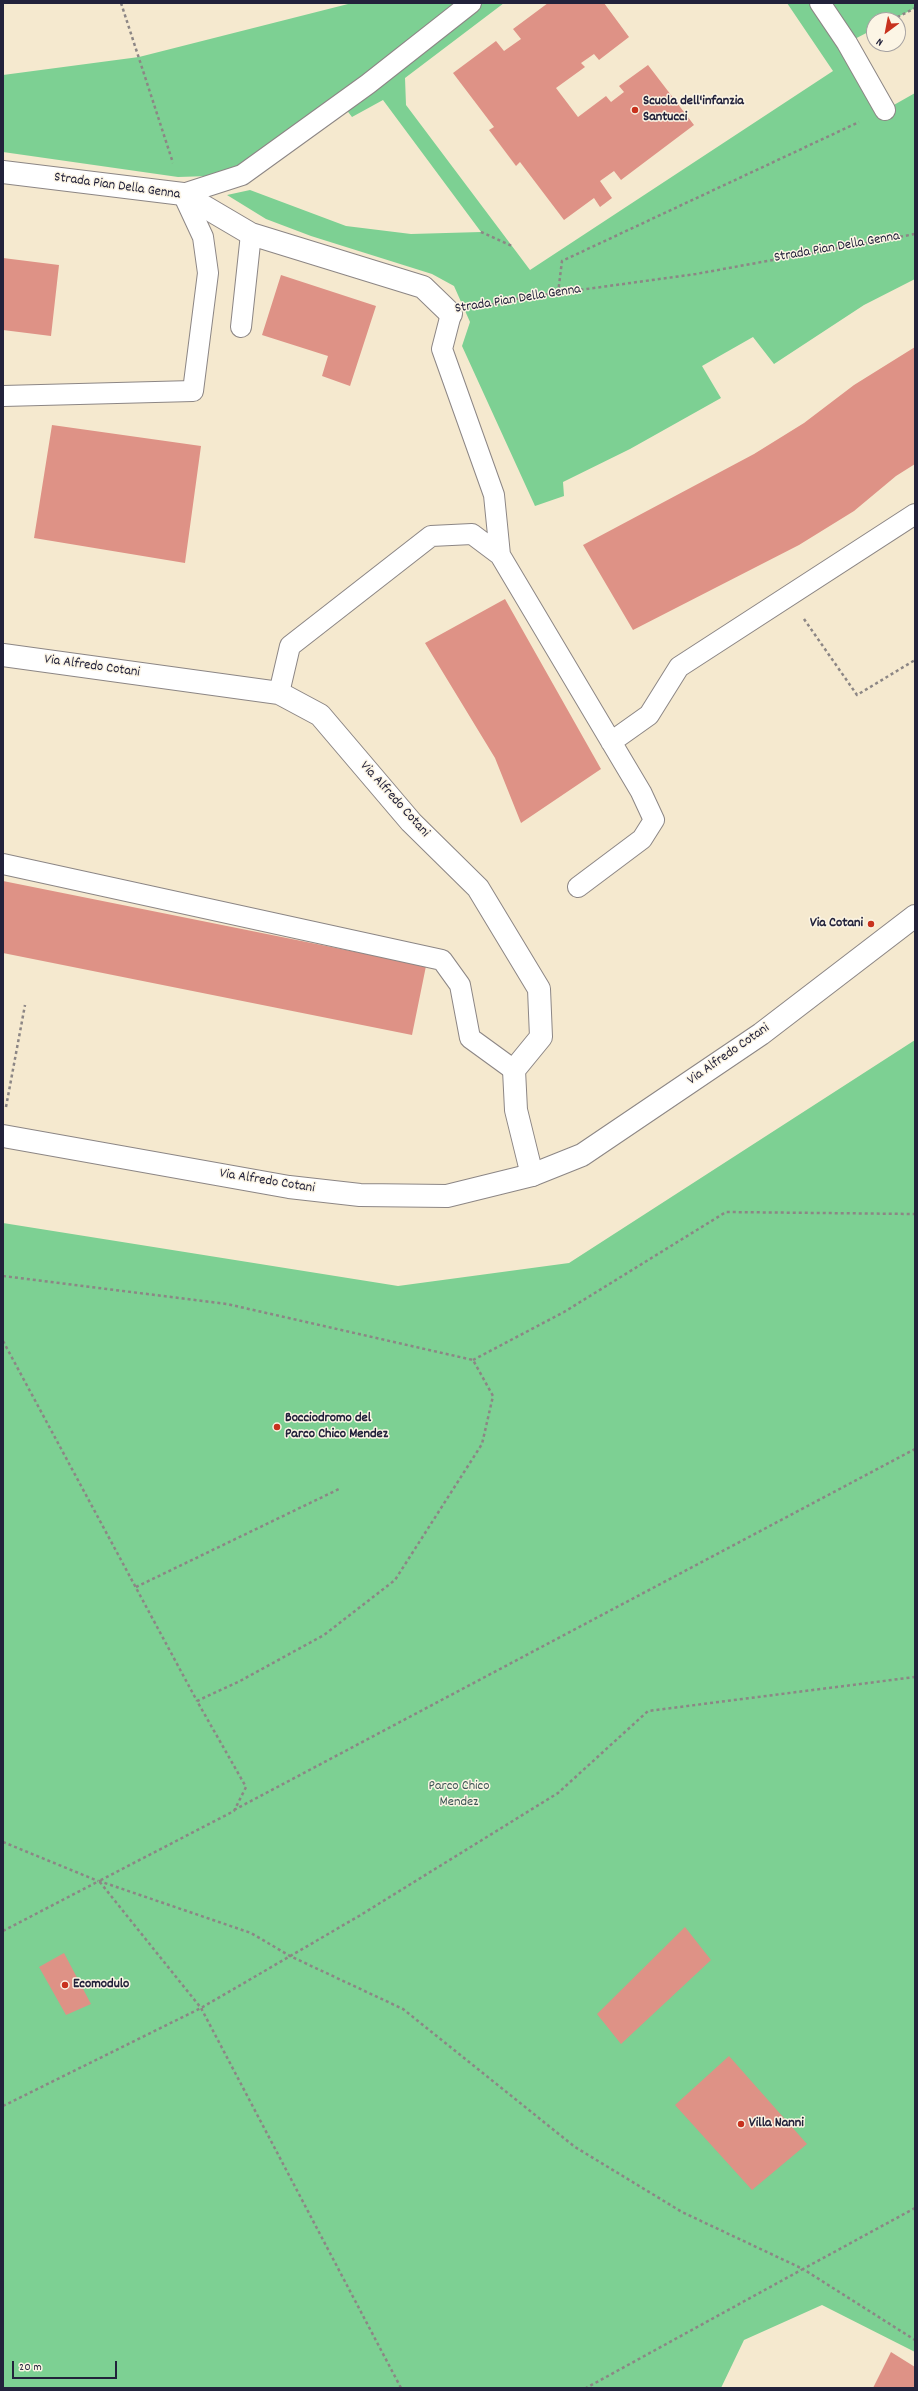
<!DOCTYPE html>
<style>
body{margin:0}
#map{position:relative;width:918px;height:2391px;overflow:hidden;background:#f5e9cf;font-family:Dekko,sans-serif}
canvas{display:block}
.frame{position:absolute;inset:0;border:4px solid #22223b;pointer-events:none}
.north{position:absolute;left:866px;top:12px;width:40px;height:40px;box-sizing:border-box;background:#fcf5e5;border:1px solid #a5a1a1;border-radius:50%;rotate:212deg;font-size:11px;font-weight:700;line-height:16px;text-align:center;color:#22223b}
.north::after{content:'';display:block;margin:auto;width:14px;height:18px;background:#c8321e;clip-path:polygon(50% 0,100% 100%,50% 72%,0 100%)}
.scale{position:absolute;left:12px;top:2361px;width:105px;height:18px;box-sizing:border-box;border:2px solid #22223b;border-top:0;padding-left:5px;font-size:12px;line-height:14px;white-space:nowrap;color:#22223b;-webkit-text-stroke:3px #fcf5e5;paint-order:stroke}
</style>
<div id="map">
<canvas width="918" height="2391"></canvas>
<div class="frame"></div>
<div class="north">N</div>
<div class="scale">20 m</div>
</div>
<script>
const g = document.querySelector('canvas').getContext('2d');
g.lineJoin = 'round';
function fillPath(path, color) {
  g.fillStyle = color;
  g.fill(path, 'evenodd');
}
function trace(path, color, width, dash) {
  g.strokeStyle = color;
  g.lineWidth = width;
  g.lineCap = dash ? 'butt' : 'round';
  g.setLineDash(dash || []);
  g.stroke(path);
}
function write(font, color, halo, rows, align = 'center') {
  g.font = font + ' Dekko,sans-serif';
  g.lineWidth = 3;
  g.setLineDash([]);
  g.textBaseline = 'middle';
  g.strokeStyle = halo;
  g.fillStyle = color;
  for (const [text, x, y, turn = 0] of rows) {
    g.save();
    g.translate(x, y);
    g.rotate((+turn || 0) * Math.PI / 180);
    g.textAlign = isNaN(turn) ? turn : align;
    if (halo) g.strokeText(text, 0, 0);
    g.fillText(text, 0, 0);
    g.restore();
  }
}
fillPath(new Path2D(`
 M352 3H504L405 78 406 105 530 270 833 71 787 3H915V8L892 20H874V29L847 43 885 110 915 93V279L864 305 774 364 753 337 702 366 721 398 630 449 563 482 564 496 535 506 462 346 470 322 454 286 432 274 311 236 266 219 227 195 250 190 346 226 411 234 481 232 383 100 352 117 342 104 242 175 178 177 3 152V75L139 57Z
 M915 1040V2352L822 2305 744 2340 721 2388H3V1223L398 1286 569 1263Z`), '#7dd093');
fillPath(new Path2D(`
 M548 3H604L629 37 599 60 594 54 581 63 585 67 556 88 578 117 606 96 611 102 624 92 619 86 648 65 694 125 621 180 614 171 600 181 612 198 600 207 594 198 564 220 520 162 516 166 489 130 494 127 453 73 496 41 504 51 521 39 513 29Z
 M3 258 59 265 51 336 3 330Z
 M281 275 376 306 350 386 322 376 328 356 262 335Z
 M915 347V464L896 476 854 511 799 545 633 630 583 545 754 454 804 423 854 385Z
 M52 425 201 446 185 563 34 538Z
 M505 599 601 769 521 823 495 758 425 643Z
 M3 881 426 966 412 1035 3 953Z
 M685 1927 711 1960 621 2044 597 2014Z
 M64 1953 91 2004 66 2015 39 1967Z
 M729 2056 807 2144 752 2190 675 2105Z
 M891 2352 915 2367V2388H873Z`), '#de9286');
const service = new Path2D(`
 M820 3 847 43 885 110
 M451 314 442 349 494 495 500 555
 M241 327 251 234
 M3 396 193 391 208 273 203 237 183 194 242 175 368 84 471 3
 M279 693 290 646 431 536 472 534 500 555 641 792 654 820 642 839 578 887
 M611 742 649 715 679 667 915 514
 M3 864 442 960 460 985 470 1038 514 1070`);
const minor = new Path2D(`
 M3 172 183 194 251 234 423 287 451 314
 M3 655 279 693 320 715 411 822 478 888 539 989 541 1037 514 1070 516 1110 532 1175`);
const tertiary = new Path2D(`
 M3 1136 289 1187 360 1195 447 1196 532 1175 582 1155 761 1034 915 916`);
trace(service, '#8c8685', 22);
trace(minor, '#8c8685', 24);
trace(tertiary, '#8c8685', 24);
trace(new Path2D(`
 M121 3 173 163
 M892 20 915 8
 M481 232 512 246
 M558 293 562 261 859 122
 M480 307 521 298 696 274 915 234
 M804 619 857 695 915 660
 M6 1107 25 1005
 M3 1276 227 1304 473 1360 493 1396 482 1444 395 1580 324 1635 240 1681 197 1701 246 1787 234 1811 99 1881 201 2008 401 2388
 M3 1341 197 1701
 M473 1360 564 1312 726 1212 915 1214
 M136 1587 339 1489
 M234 1810 915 1449
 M3 1842 98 1881
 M3 1931 99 1881 251 1933 290 1956 403 2009 575 2147 682 2212 803 2269 586 2388
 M3 2106 201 2008 359 1916 558 1793 648 1711 915 1677
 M915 2208 803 2269 915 2340`), '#8c8685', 2.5, [3, 3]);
trace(service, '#fff', 20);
trace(minor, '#fff', 22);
trace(tertiary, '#fff', 22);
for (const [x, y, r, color] of [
 [635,110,4,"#c8321e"],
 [871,924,4,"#c8321e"],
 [277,1427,4,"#c8321e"],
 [65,1985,4,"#c8321e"],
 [741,2124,4,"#c8321e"]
]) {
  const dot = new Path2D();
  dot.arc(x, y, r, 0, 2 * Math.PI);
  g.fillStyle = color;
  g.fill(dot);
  trace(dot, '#fcf5e5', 1.5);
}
write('bold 14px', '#22223b', '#fcf5e5', [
 ["Scuola dell'infanzia",643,102],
 ["Santucci",643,118],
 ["Via Cotani",863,924,"right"],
 ["Bocciodromo del",285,1419],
 ["Parco Chico Mendez",285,1435],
 ["Ecomodulo",73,1985],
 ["Villa Nanni",749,2124]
], 'left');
write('14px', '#22223b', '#fcf5e5', [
 ["Strada Pian Della Genna",117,187,8],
 ["Strada Pian Della Genna",837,248,-10],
 ["Strada Pian Della Genna",518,300,-9],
 ["Via Alfredo Cotani",92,667,8],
 ["Via Alfredo Cotani",394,800,48],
 ["Via Alfredo Cotani",729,1055,-35],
 ["Via Alfredo Cotani",267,1182,9]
]);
write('14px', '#3d5655', '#fcf5e5', [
 ["Parco Chico",459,1787],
 ["Mendez",459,1803]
]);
</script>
